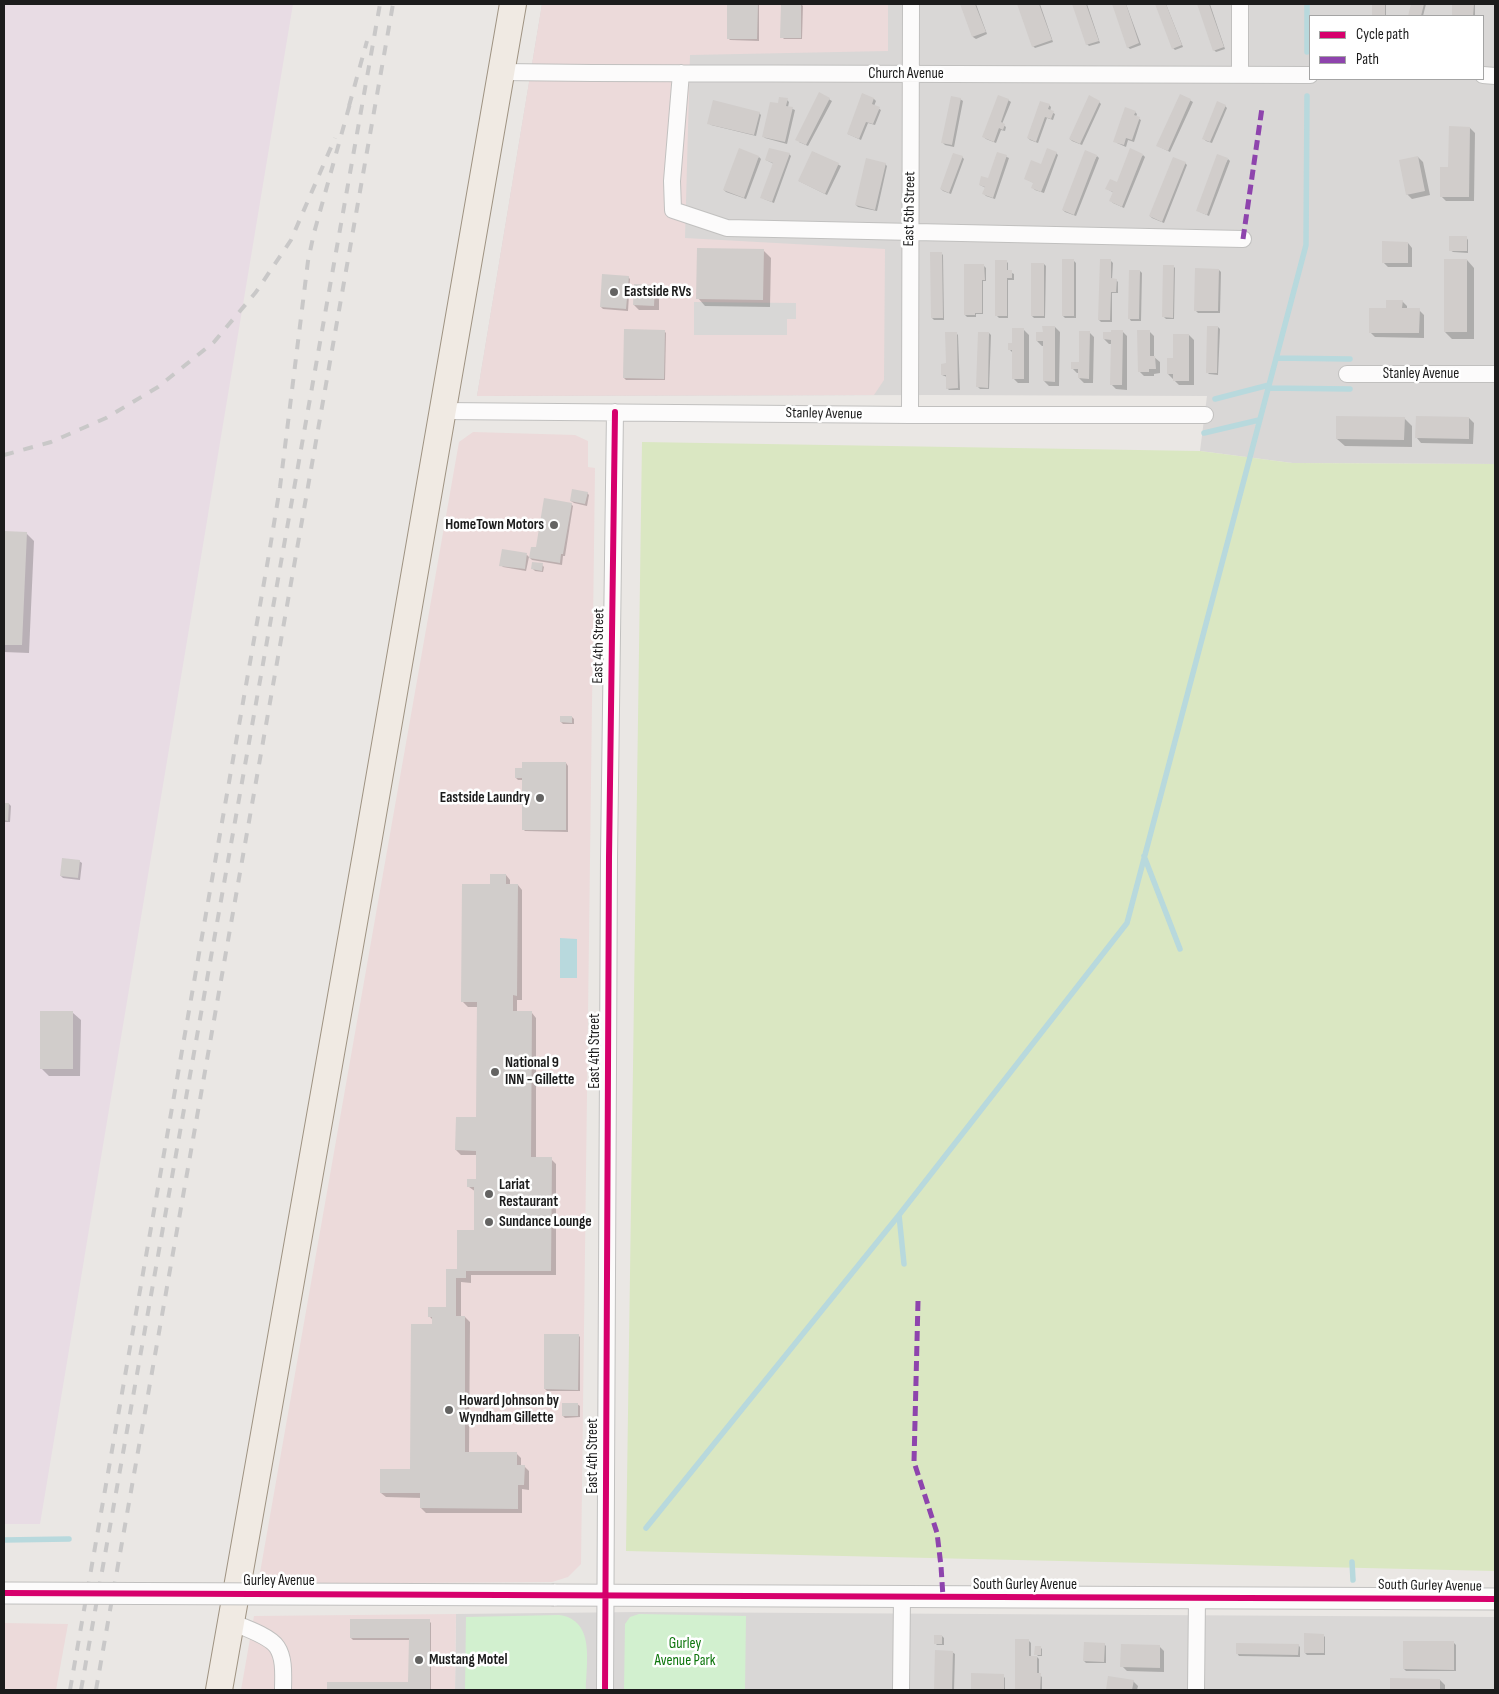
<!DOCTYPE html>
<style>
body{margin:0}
#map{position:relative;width:1499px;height:1694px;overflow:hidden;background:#eae7e4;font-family:"Sofia Sans Condensed",sans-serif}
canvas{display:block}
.frame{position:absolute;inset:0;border:5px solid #1c1c1c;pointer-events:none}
.legend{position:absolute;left:1309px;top:15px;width:175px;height:65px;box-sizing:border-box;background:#fff;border:1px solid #a4a4a4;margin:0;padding:6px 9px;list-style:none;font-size:15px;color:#1c1c1c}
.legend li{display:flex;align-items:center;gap:10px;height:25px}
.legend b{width:25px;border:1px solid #a4a4a4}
</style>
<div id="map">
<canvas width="1499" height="1694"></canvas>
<div class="frame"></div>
<ul class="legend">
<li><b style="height:6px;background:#d6006c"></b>Cycle path</li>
<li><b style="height:6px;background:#8e44ad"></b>Path</li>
</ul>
</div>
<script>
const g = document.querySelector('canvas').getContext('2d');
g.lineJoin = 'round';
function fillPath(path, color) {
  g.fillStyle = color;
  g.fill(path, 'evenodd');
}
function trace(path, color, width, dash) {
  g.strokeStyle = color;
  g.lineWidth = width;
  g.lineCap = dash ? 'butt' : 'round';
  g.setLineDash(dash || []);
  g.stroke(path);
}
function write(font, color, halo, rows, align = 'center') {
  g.font = font + ' "Sofia Sans Condensed",sans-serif';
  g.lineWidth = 5;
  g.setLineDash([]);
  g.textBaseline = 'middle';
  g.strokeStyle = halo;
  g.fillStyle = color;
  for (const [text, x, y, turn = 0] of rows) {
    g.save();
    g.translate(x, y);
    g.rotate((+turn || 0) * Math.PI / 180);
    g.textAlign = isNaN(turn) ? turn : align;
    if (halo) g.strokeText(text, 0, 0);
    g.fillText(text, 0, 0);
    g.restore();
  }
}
fillPath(new Path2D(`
 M542 4H1495V464L1292 463 1200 451 1207 396 933 395 477 396ZM1310 16H1483V79H1310Z
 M639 1612 1495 1617V1690H455L456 1614Z`), '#d9d7d6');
fillPath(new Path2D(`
 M542 4H888V51L690 55 685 238 885 249 884 380 874 395 477 396Z
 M473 432 575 435 588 441V467L595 468 581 1564 568 1577 552 1582 258 1584 459 442Z
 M456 1614 455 1690H241L254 1616Z
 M4 1623 68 1624 56 1690H4Z`), '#ecdada');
fillPath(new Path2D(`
 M4 4H293L40 1524H4Z`), '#e8dce4');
fillPath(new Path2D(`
 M694 302 796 303V319H787V335H694Z`), '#d8d7d6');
fillPath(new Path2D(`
 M642 442 1200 451 1292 463 1495 464V1571L626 1551Z`), '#dae7c2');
fillPath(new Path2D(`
 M639 1614 746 1616 745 1690H624L625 1624 630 1617Z
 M559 1615C596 1620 586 1663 586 1690H465L466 1617Z`), '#d2f0cf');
fillPath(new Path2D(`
 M560 938 577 939V978H560Z`), '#b8d9dd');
fillPath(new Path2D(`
 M728 4H759V41L730 40 728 38Z
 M782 4H801L803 6 802 39H784L782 37Z
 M961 4H976L987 34 976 39 973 37Z
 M1018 4H1040L1053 42 1035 48 1033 46Z
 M1073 4H1087L1100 43 1089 46 1087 44Z
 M1114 4H1126L1141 45 1130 49 1128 47Z
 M1159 4H1166L1183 47 1175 50 1173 48 1157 5Z
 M1198 4H1210L1225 49 1216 52 1214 50Z
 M1374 4H1386V16H1374Z
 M1412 4H1426L1423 16H1409Z
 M1453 4H1475V16H1453Z
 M820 94 832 101 808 146 799 142Z
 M863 95 874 99 876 101 874 106 881 110 875 125 868 123 861 140 848 134Z
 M1181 95 1193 102 1170 152 1158 146Z
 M960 99 963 101 954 147 945 145 943 143Z
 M787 100 789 102 788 107 795 110 787 144 765 138 763 136 779 105Z
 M1008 100 1011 102 1002 124 1006 127 1005 131 1001 130 996 143 986 139 984 137Z
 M1099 102 1101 104 1082 145 1072 141 1070 139Z
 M1049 105 1051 107 1050 111 1055 114 1053 120 1047 118 1038 143 1030 140 1028 138Z
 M1225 106 1227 108 1212 143 1206 141 1204 139Z
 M1135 112 1137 114 1136 117 1141 120 1134 142 1128 140 1126 147 1117 143 1115 141Z
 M759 113 761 115 756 136 711 125 709 123Z
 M1470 128 1475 133 1474 201H1446L1441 196 1449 168Z
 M813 152 841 166 827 195 799 181Z
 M998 153 1009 158 995 199 986 196 984 194 986 188 980 185 989 180Z
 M1056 153 1058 155 1044 193 1035 190 1033 188 1034 183 1026 179Z
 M789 154 791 156 774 203 764 199 762 197 774 164 766 160Z
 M1143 155 1145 157 1124 208 1113 203 1111 201 1114 193 1107 189 1117 183Z
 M1097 156 1099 158 1076 216 1065 212 1063 210Z
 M759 157 761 159 746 199 726 192 724 190Z
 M962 157 964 159 951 194 943 191 941 189Z
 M1418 157 1423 162 1430 195 1412 199 1407 194Z
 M1228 159 1230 161 1209 216 1200 212Z
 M1185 163 1187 165 1164 223 1152 218 1150 216Z
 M885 164 887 166 877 211 858 207 856 205Z
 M1466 237 1468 240V253L1453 252 1450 250Z
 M1408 243 1412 248V267H1388L1383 262Z
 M763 250 771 258 770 307 705 306 698 298Z
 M941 253 943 255 944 320H934L932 318Z
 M1467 260 1474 268V339H1452L1445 332Z
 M1006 261 1008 263V271L1014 274V280H1008V318H999L997 316Z
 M1074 261 1076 263V318H1065L1063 316Z
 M1111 261 1113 263 1112 280H1116L1118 282V293H1112V322H1101L1099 320Z
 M1044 264 1046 266 1045 318H1034L1032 316Z
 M984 266 986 268V281H983V314H976V317H967L965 315Z
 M1173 266 1175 268 1174 319H1166L1164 317Z
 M1219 270 1221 272 1220 313H1198L1196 311Z
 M1140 271 1142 273 1141 321H1131L1129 318Z
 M628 277 630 279 628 311 603 309 601 307Z
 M654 286 659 291V310H639L634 305Z
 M1402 301 1407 306V309L1419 310 1424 315V338L1375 337 1370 332 1387 309Z
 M1055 327 1060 332 1059 386H1049L1044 381V346H1042L1037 341 1044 334Z
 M1218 327 1220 329 1218 375 1209 374 1207 372Z
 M1024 330 1029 335V383H1018L1013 378 1014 354 1010 350Z
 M664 331 666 333 665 380H626L624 378Z
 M1122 331 1127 336V390L1116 389 1111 384 1112 344H1109L1104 339Z
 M1149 331 1154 336V357L1160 362V373L1154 374V376H1144L1139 371Z
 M1089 332 1094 337 1093 383H1084L1079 378 1080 373H1077L1072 368 1080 363Z
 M956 333 958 335 960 390H949L947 388V377L942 375Z
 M989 333 991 335 989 389H980L978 387Z
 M1189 335 1194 340V385H1179L1168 374 1174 359Z
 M1404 418 1412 426V447L1345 446 1337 439Z
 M1469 418 1474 423 1473 444 1421 443 1417 438Z
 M587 493 589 495 587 506 574 503 571 501Z
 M571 504 573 506 565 556H563L562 565 532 560 530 558Z
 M4 532 26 533 34 541 29 653 4 652Z
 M527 555 529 557 526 571 503 567 501 565Z
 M542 565 544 567 543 572 535 571 533 569Z
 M572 717 574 719V724H563L561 722Z
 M566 763 568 766V832L525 831 523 829V805H518L516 803 523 795V780H518L516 778Z
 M4 804H9L11 806 10 822H4Z
 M79 861 82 863 80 880 63 878 61 876Z
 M506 875 510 880V885H518L522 890V1000H517V1013H532L536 1018V1159H551L556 1164V1275H471V1283L461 1282V1317H465L470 1322 469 1453H516L521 1458V1466H524L529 1471V1490L522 1489V1513H426L421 1508 422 1498 386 1497 381 1493 411 1470 433 1326V1320L429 1316 447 1308 458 1270 475 1231 476 1192 469 1187 477 1180V1155H461L456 1150 477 1119 478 1007H468L463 1002 491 885Z
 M73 1013 81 1020 80 1076H49L42 1069Z
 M578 1335 580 1337V1391H547L545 1389Z
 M577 1404 580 1406V1417L565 1418 563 1416Z
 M429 1621 431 1623V1690H329V1683H410V1640H353L351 1638Z
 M1323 1635 1325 1637V1655H1307L1305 1653Z
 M942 1636 944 1638V1645H937L935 1643Z
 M1017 1641H1029L1031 1643V1657H1037L1039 1659V1675L1042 1677V1690H1016Z
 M1454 1643 1456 1645V1671H1406L1404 1669Z
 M1104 1644 1106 1646V1663H1086L1084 1661Z
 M1298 1645 1300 1647V1657L1239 1656 1237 1653Z
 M1159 1646 1164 1651V1672L1127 1671 1122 1666Z
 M1040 1647 1042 1649V1656H1038L1036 1654Z
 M936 1652H952L955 1654 954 1690H935Z
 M973 1675 1003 1676 1005 1678V1690H972Z
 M1109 1678 1133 1681 1138 1686 1137 1690H1107Z
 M1391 1680H1440L1445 1685V1690H1391Z`), '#0003');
trace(new Path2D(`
 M1307 52V4
 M1276 358 1350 359
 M1268 388 1350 389
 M1215 399 1269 385
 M1204 433 1259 420
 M1144 856 1180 949
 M899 1215 904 1264
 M646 1528 899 1215 1127 923 1306 245 1307 96
 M4 1540 69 1539
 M1352 1562 1353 1580`), '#b8d9dd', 5.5);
fillPath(new Path2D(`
 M727 4H758L757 39H727Z
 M781 4H801V38H780Z
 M960 4H975L986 32 972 37Z
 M1017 4H1039L1052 40 1032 47Z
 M1072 4H1086L1099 41 1086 45Z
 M1112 4H1126L1139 43 1127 48Z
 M1155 4H1166L1182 45 1172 49Z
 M1197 4H1209L1224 47 1213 51Z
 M1372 4H1385V16H1372Z
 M1411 4H1424L1421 16H1408Z
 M1452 4H1474L1473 16H1452Z
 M819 92 830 98 806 145 795 140Z
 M862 93 874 98 872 104 880 107 873 124 866 122 859 139 847 134Z
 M1180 94 1191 99 1168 151 1156 146Z
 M998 95 1009 99 1001 122 1005 124 1003 130 999 128 994 142 982 137Z
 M1089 95 1100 101 1080 144 1069 139Z
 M951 96 961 98 952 145 941 143Z
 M779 97 788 98 786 106 793 107 785 142 762 137 770 102 778 103Z
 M713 100 760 112 754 135 707 124Z
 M1040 101 1050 104 1048 109 1054 111 1051 119 1045 117 1036 142 1027 138Z
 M1217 101 1226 105 1210 142 1202 139Z
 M1125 107 1136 111 1134 115 1140 117 1132 140 1126 138 1124 145 1113 142Z
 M1449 126 1470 127 1469 197H1440V167H1448Z
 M739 148 759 156 744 198 723 190Z
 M769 148 790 153 772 202 760 198 773 163 765 160Z
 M1047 148 1057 152 1041 192 1031 188 1033 183 1024 179 1031 160 1041 164Z
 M1130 148 1143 154 1122 207 1109 201 1113 192 1105 189 1110 179 1117 182Z
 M1085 150 1097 155 1074 215 1062 210Z
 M812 151 839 163 825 194 798 181Z
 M997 152 1007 155 993 198 982 194 985 187 979 185 981 176 988 178Z
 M953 153 963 156 949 193 940 189Z
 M1217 154 1228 158 1207 215 1196 211Z
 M1418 156 1425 191 1406 195 1399 160Z
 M1173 157 1186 162 1162 222 1149 216Z
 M866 158 886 163 875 210 855 205Z
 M1449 236H1467V251H1449Z
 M1382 241 1408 242V263H1382Z
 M697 248 764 249 763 300 696 299Z
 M930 252H942L943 318H931Z
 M1062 259H1074V316H1062Z
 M1100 259H1111V278L1117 279 1116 292H1111L1110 320H1098Z
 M1444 259H1467V332H1444Z
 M995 260H1007V270H1012V278H1007V316H995Z
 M1031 263H1044V316H1031Z
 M964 264H984L985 280H982V313H975V315H964Z
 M1163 265H1174L1173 318 1162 317Z
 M1195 268 1219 269 1218 311H1194Z
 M1129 270H1140L1139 319H1128Z
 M602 274 629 276 626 309 600 307Z
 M634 284 655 285 654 306 633 305Z
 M1386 300H1403L1402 308H1420L1419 333H1369V308H1386Z
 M1042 326H1055V382L1043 381V341H1036V332H1043Z
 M1207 326H1218L1217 373H1206Z
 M1012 328H1024V379H1012V350H1008V343H1012Z
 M624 329 665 330 664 379 623 378Z
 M1111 330H1123L1122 385H1110L1111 340 1103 339V332H1111Z
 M1137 330H1150V356H1155L1156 369H1149V372H1138Z
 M1079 331H1090L1089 379 1078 378V369H1071V362H1079Z
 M945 332H957L958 388 946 389V375H941V364L946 363Z
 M978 332H989L988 388 976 387Z
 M1173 334H1189V381H1173V374H1167V358H1173Z
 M1336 416 1405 417 1404 440 1336 439Z
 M1416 416 1469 417V439L1415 438Z
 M572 489 588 492 585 504 570 501Z
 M544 498 572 503 563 554H561L560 563 529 558 531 547H536Z
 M4 531 27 532 22 645H4Z
 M502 549 527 553 525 569 499 566Z
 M532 562 543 563 542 571 531 569Z
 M560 716H572V723L560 722Z
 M522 762H566V830H522V803H515L514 793H522V778H515V768H522Z
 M4 803H9L8 821 4 820Z
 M62 858 80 860 78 878 60 876Z
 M490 874H506V884H518L517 996 513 995V1011H532L531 1157H552L551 1271H466V1278H456V1316H465V1452H517V1465H525L524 1485H518V1509L420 1508V1493H380V1469H410L411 1324H432V1317H428V1307H446V1269H457V1230H474V1187H467V1179H476V1151L455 1150 456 1117H476L477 1002H461L462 884H490Z
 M40 1011H73V1069H40Z
 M544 1334H579L578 1390 544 1389Z
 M562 1403H578V1416H562Z
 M350 1619H430V1690H327V1682H408L409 1638H350Z
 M1304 1633 1324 1634V1653H1304Z
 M934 1635H942V1644H934Z
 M1015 1639H1029V1656H1037V1673H1041L1040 1690H1015Z
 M1403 1641H1454V1670L1403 1669Z
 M1084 1642 1105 1643 1104 1662 1083 1661Z
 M1236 1643 1299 1644 1298 1655 1236 1654Z
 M1121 1644 1160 1645V1668L1120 1667Z
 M1035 1646H1041V1655H1034Z
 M935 1650 953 1651 952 1690H934Z
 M971 1673 1004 1674V1690H971Z
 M1108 1676 1134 1680 1132 1690H1106Z
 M1390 1678 1440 1679V1690H1390Z`), '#d1cdcb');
const minor = new Path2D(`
 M501 72 592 73 1310 75
 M681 73 672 181 673 210 727 228 1243 239
 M1240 74V4
 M1483 75 1495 76
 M1347 374H1495
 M442 411 910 415H1205
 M910 415 911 4
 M231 1622C243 1627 270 1636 277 1647 285 1659 283 1677 283 1690
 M605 1690 609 857 615 412
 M901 1690 902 1597
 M1196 1690 1197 1598`);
const tertiary = new Path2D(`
 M554 1595 1495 1599`);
const primary = new Path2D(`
 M219 1690 368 843 513 4`);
trace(minor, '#c1c0bf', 18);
trace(tertiary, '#c1c0bf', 23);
trace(primary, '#9f9382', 28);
trace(minor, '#fcfbfb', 16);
trace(tertiary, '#fcfbfb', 21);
trace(primary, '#f0eae3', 26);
trace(new Path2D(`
 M349 106 367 41
 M4 455 51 442 106 418 158 387 214 342 256 292 291 240 335 138
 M70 1690 269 554 280 487 308 261 314 233 351 100
 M81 1690 380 4
 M96 1690 393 4`), '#c9c8c8', 4, [10, 10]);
const tertiaryBridge = new Path2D(`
 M4 1593 554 1595`);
trace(tertiaryBridge, '#c1c0bf', 23, []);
trace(tertiaryBridge, '#fcfbfb', 21);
trace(new Path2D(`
 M1243 239 1262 108
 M918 1301 914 1462 937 1533 941 1566 943 1597`), '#8e44ad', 5, [10, 5]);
trace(new Path2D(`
 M4 1593 1495 1599
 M605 1690 609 857 615 412`), '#d6006c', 6);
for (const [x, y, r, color] of [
 [614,292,5,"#646362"],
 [554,525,5,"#646362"],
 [540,798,5,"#646362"],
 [495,1072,5,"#646362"],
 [489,1194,5,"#646362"],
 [489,1222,5,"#646362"],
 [449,1410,5,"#646362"],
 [419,1660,5,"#646362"]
]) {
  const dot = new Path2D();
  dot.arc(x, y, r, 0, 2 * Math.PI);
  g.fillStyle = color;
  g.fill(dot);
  trace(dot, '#fff', 2);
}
write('15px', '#1c1c1c', '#fff', [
 ["Church Avenue",906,74],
 ["East 5th Street",910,209,-89],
 ["Stanley Avenue",1421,374],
 ["Stanley Avenue",824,414,1],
 ["East 4th Street",599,646,-89],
 ["East 4th Street",595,1051,-90],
 ["East 4th Street",593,1456,-90],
 ["Gurley Avenue",279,1581],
 ["South Gurley Avenue",1025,1585],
 ["South Gurley Avenue",1430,1586,1]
]);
write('bold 15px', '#1c1c1c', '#fff', [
 ["Eastside RVs",624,292],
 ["HomeTown Motors",544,525,"right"],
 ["Eastside Laundry",530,798,"right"],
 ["National 9",505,1063],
 ["INN - Gillette",505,1080],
 ["Lariat",499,1185],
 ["Restaurant",499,1202],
 ["Sundance Lounge",499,1222],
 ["Howard Johnson by",459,1401],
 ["Wyndham Gillette",459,1418],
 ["Mustang Motel",429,1660]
], 'left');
write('15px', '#0e760d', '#fff', [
 ["Gurley",685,1644],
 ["Avenue Park",685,1661]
]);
</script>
